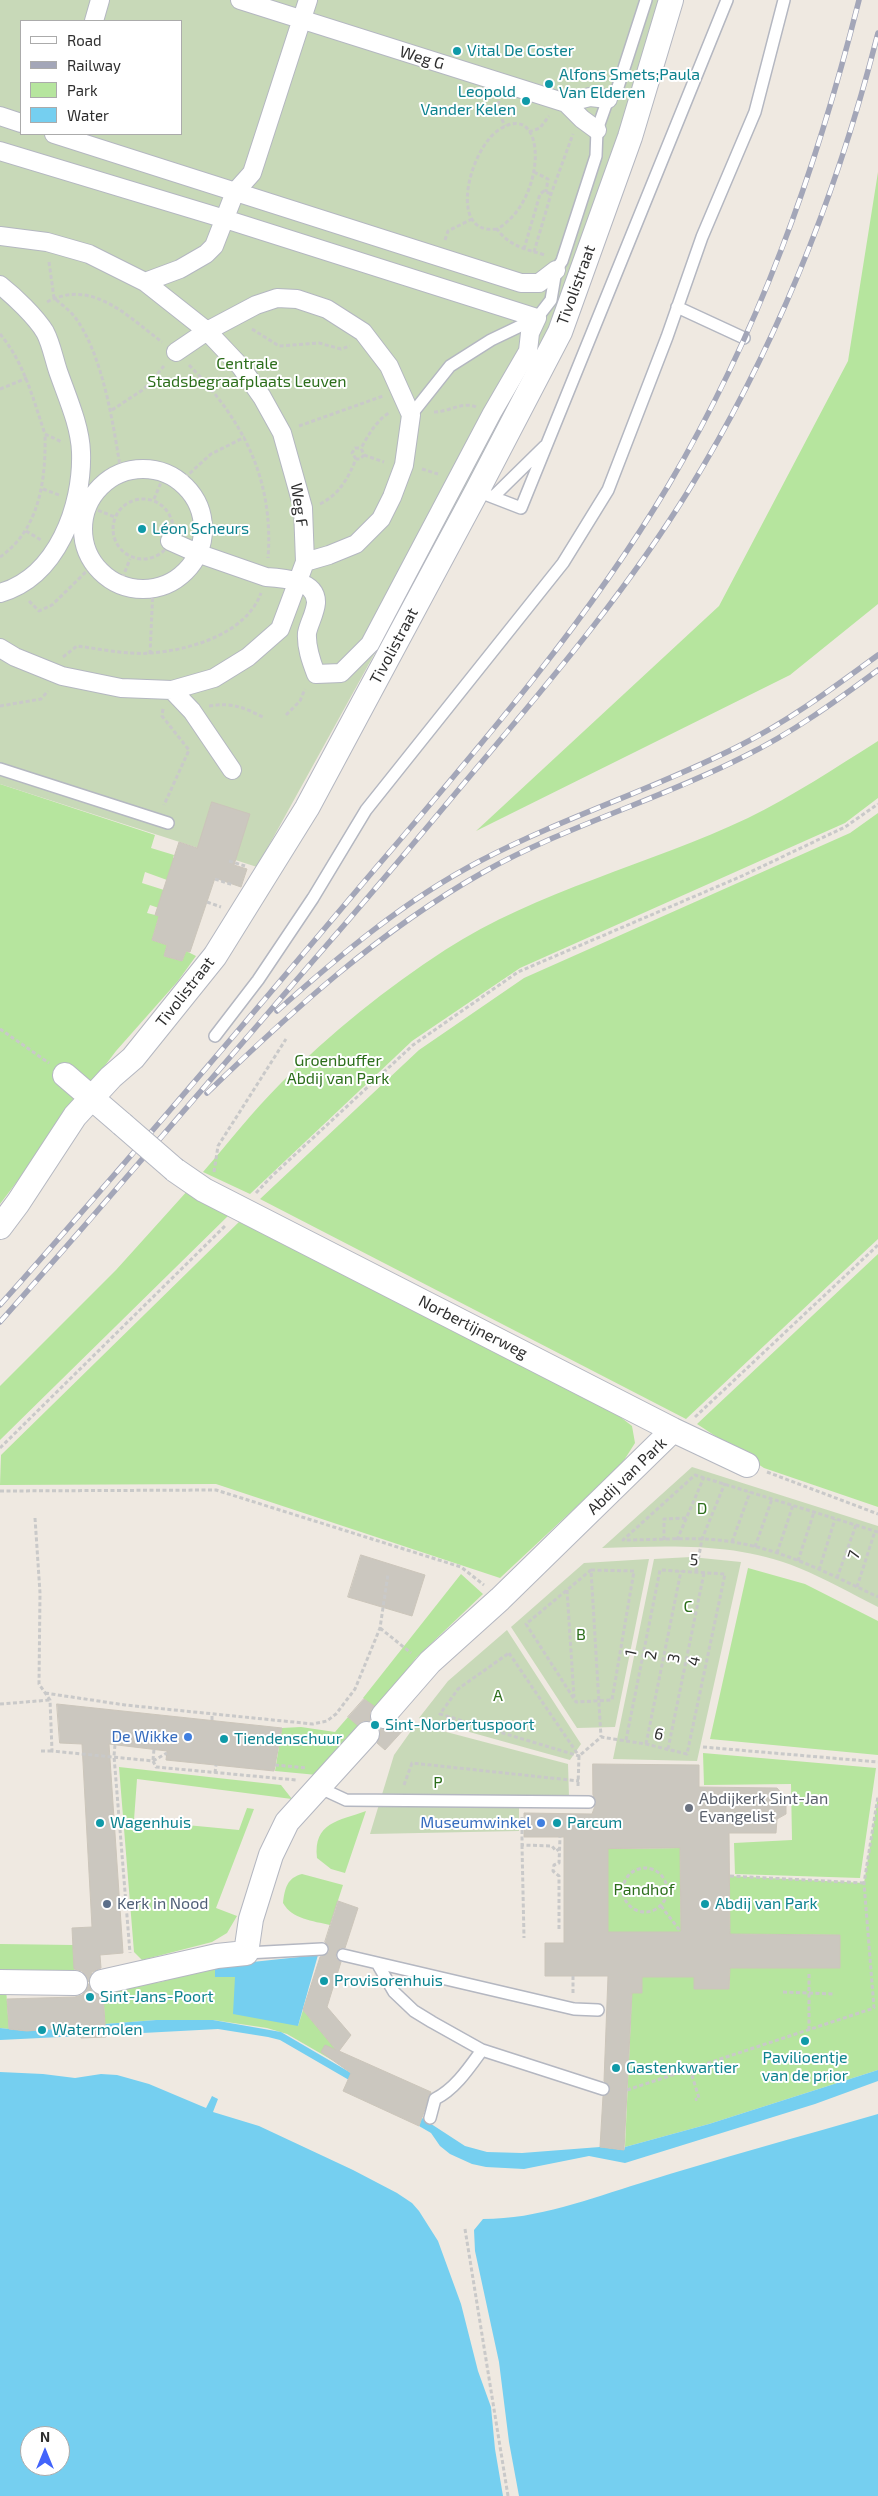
<!DOCTYPE html>
<meta charset="utf-8">
<style>
body{margin:0}
#map{position:relative;width:878px;height:2496px;overflow:hidden;background:#efe9e1;font-family:"Exo 2",sans-serif}
canvas{display:block}
.legend{position:absolute;left:20px;top:20px;width:162px;height:115px;box-sizing:border-box;background:#fff;border:1px solid #ababab;margin:0;padding:6px 9px;list-style:none;font-size:15px;color:#2e2e2e}
.legend li{display:flex;align-items:center;gap:10px;height:25px}
.legend b{width:25px;border:1px solid #ababab}
.north{position:absolute;left:20px;top:2426px;width:50px;height:50px;box-sizing:border-box;background:#fff;border:1px solid #ababab;border-radius:50%;rotate:0deg;font-size:14px;font-weight:700;line-height:20px;text-align:center;color:#2e2e2e}
.north::after{content:'';display:block;margin:auto;width:18px;height:22px;background:#4264fb;clip-path:polygon(50% 0,100% 100%,50% 72%,0 100%)}
</style>
<div id="map">
<canvas width="878" height="2496"></canvas>
<ul class="legend">
<li><b style="height:6px;background:#fff"></b>Road</li>
<li><b style="height:6px;background:#a3a6b8"></b>Railway</li>
<li><b style="height:14px;background:#b6e59e"></b>Park</li>
<li><b style="height:14px;background:#75cff0"></b>Water</li>
</ul>
<div class="north">N</div>
</div>
<script>
const g = document.querySelector('canvas').getContext('2d');
g.lineJoin = 'round';
function fillPath(path, color) {
  g.fillStyle = color;
  g.fill(path, 'evenodd');
}
function trace(path, color, width, dash) {
  g.strokeStyle = color;
  g.lineWidth = width;
  g.lineCap = dash ? 'butt' : 'round';
  g.setLineDash(dash || []);
  g.stroke(path);
}
function write(font, color, halo, rows, align = 'center') {
  g.font = font + ' "Exo 2",sans-serif';
  g.lineWidth = 4;
  g.setLineDash([]);
  g.textBaseline = 'middle';
  g.strokeStyle = halo;
  g.fillStyle = color;
  for (const [text, x, y, turn = 0] of rows) {
    g.save();
    g.translate(x, y);
    g.rotate((+turn || 0) * Math.PI / 180);
    g.textAlign = isNaN(turn) ? turn : align;
    if (halo) g.strokeText(text, 0, 0);
    g.fillText(text, 0, 0);
    g.restore();
  }
}
fillPath(new Path2D(`
 M878 172V604L790 675 476 831 719 606 848 361Z
 M878 741V798L845 823 520 968 412 1041 250 1194 203 1172C229 1142 253 1111 281 1083 330 1033 387 988 445 950 538 890 649 865 748 818 793 796 835 768 878 741Z
 M0 784 155 835 151 848 174 855 173 858 176 859 167 880 145 872 142 883 164 890 176 914 150 905 147 913 159 916 152 940 167 945 164 956 182 961 186 951 196 956 178 981 116 1051 0 1204Z
 M878 813V1239L686 1419 260 1199 419 1050 524 978 850 833Z
 M189 1189 231 1213 0 1440V1386L116 1270Z
 M242 1219 614 1412 632 1426 635 1443 621 1465 500 1578 216 1484 0 1485 1 1455Z
 M878 1254V1507L764 1468 697 1424Z
 M748 1568 805 1584 878 1621V1755L710 1739Z
 M461 1574 483 1594 416 1658 377 1709 363 1698Z
 M348 1717 361 1728 317 1775 275 1771 282 1728 301 1727 335 1732Z
 M703 1753 876 1768 860 1878 735 1874 734 1843 792 1840 791 1784 704 1785Z
 M119 1767 281 1785 292 1799 137 1779 134 1820 239 1830 247 1808 254 1809 216 1908 237 1916 227 1933 212 1942 142 1960 134 1952Z
 M878 1796V2070L709 2124 625 2147 632 1993H642V1977H694L695 1989H729L730 1968H840V1935L730 1934V1876L864 1883Z
 M366 1811 345 1873 331 1869 317 1858C313 1822 339 1821 366 1811Z
 M680 1848 681 1932H608V1849Z
 M302 1874 343 1885 330 1925C313 1921 292 1919 283 1903 285 1888 287 1878 302 1874Z
 M0 1944 73 1945 75 1977 0 1972Z
 M215 1966 235 1977 298 2026 303 2010 338 2052 332 2060 287 2034 267 2028 213 2020H156L105 2024 103 1989 161 1982Z
 M0 1988H6L9 2029 0 2028Z`), '#b6e59e');
fillPath(new Path2D(`
 M0 0H661L645 68 554 328 257 867 0 784ZM21 21H181V134H21Z
 M692 1467 878 1526V1607C852 1594 826 1579 799 1568 737 1542 668 1546 602 1548Z
 M691 1557 741 1562 697 1761 613 1759 654 1559Z
 M649 1559 615 1727 577 1728 511 1627 584 1563Z
 M507 1630 581 1744 570 1760 419 1718 448 1681Z
 M416 1724 568 1764 569 1797 519 1796V1831L370 1834 394 1755Z`), '#c8d9b8');
fillPath(new Path2D(`
 M318 1955 298 2026 233 2014 235 1977H215V1966Z
 M156 2020H213L281 2032 351 2073 349 2080 280 2040 268 2037 218 2029 105 2035V2024Z
 M80 2027 81 2036 0 2040V2028L27 2031Z
 M878 2070V2081L815 2104 625 2163 589 2156 524 2169 486 2167 472 2164 450 2154 440 2146 431 2133 419 2126 422 2118 465 2146 487 2152 522 2153 600 2147 624 2150 625 2147 709 2124Z
 M0 2072 43 2074 75 2078 101 2074 117 2075 149 2084 206 2108 212 2096 218 2099 213 2112 259 2126 353 2170 397 2193 412 2203 419 2211 438 2241 461 2304 478 2371 491 2407 495 2449 503 2496H0ZM30 2436H60V2466H30Z
 M878 2114V2496H519L509 2442 499 2362 475 2251 474 2230 483 2219C539 2219 588 2199 641 2183 720 2158 799 2137 878 2114Z`), '#75cff0');
const building = new Path2D(`
 M212 802 250 814 234 865 247 869 241 887 215 878 190 952 186 951 182 961 164 956 167 945 152 940 159 916 155 915 179 842 197 848Z
 M361 1555 425 1575 412 1616 348 1597Z
 M364 1699 374 1706 370 1713V1721H363L357 1725 348 1717Z
 M57 1704 282 1728 274 1771 166 1760 167 1751 109 1744 123 1953 100 1955 101 1968 92 1972 89 1982 82 1971 74 1969 72 1928 92 1927 82 1744 60 1743Z
 M398 1720 407 1726 385 1750 377 1743 380 1736V1729H388Z
 M593 1764 699 1765V1787L777 1788 786 1798V1814L777 1819 776 1833H729L730 1934 840 1935V1968H730L729 1989H694V1977H642V1993H632L624 2150 600 2147 603 2096 608 2094 610 2088 604 2081 608 1976H545V1943H564V1837H524V1813L592 1814 596 1803 593 1795ZM680 1848 681 1932H608V1849Z
 M338 1901 358 1908 345 1948H340L336 1953V1958L341 1962 327 2007 351 2035 339 2051 431 2092 419 2126 343 2091 351 2073 321 2052 325 2045 336 2050 303 2010 320 1957 329 1952 328 1945 325 1942Z
 M89 1984 92 1992 103 1995 106 2037 81 2038 80 2026 27 2031 9 2029 7 1999 75 1997 82 1995Z`);
fillPath(building, '#cbc7bf');
trace(building, '#cbc5ba', 1);
const service = new Path2D(`
 M677 307 744 338
 M411 415 450 366 491 340 537 318 551 300 556 270 562 261 596 156 597 130 608 99 617 90 646 0
 M477 491 521 508 727 0
 M493 497 545 446
 M0 769 168 823
 M215 1036 258 980 313 898 366 810 563 563 608 490 667 337 702 237 755 112 784 0
 M318 1787 346 1800 589 1802
 M246 1953 322 1949
 M343 1955 574 2009 598 2010
 M377 1963 394 1992 414 2011 432 2022 482 2050 603 2089
 M430 2118 435 2099C455 2089 469 2068 482 2050`);
const pedestrian = new Path2D(`
 M240 0 566 103 582 119 597 130
 M94 21 100 0
 M566 103 590 97 608 99
 M0 116 21 123
 M54 134 521 283H539L556 270
 M0 151 225 219 537 318 530 333 528 351 492 413 370 644 341 673 316 674C311 661 306 647 307 633 309 623 315 614 316 603 317 580 283 578 266 577L197 553 170 541
 M0 236 47 242 89 254 145 282 207 331 241 367 262 397 282 433 303 508 305 562 280 629 248 657 214 678 172 690 121 688 62 676 15 657 0 648
 M145 282 180 269 206 254 214 246 235 192 252 173 308 0
 M0 285C14 296 36 317 45 332 51 343 54 359 58 371 67 397 80 425 81 452 83 506 57 577 0 593
 M176 352 207 331 256 305 277 298 297 299 327 309 363 332 389 366 411 415 404 465 392 497 381 519 356 544 329 555 305 562
 M83 529a60 60 0 1 1 120 0a60 60 0 1 1-120 0Z
 M172 690 192 711 232 770`);
const minor = new Path2D(`
 M65 1075 122 1124
 M175 1170 204 1190 673 1430 747 1465
 M0 1227 18 1203 75 1116 111 1077 133 1058 215 956 307 808 477 491 560 332 630 137 671 0
 M383 1716 430 1662 500 1599 673 1430
 M0 1982 75 1983
 M102 1982 217 1956 246 1953 251 1919 271 1855 287 1822 367 1734`);
trace(service, '#b4b7c1', 14);
trace(pedestrian, '#b4b7c1', 20);
trace(minor, '#b4b7c1', 26);
trace(new Path2D(`
 M499 101 497 109 505 126
 M529 132 540 128 549 116
 M534 172 548 179 546 192
 M497 229C446 236 470 147 500 129 548 99 547 201 497 229 509 246 525 249 545 255
 M445 240 448 231 472 219
 M524 249 540 194 544 191 551 194
 M534 252 551 194 573 134
 M49 262 54 298C61 304 69 310 74 316 103 353 114 428 121 473
 M47 302C92 278 127 316 162 342
 M252 329 279 346 319 343 341 349 350 346
 M0 334C24 362 33 399 45 434L62 442
 M189 365C243 420 274 479 268 558
 M0 389 27 378
 M112 410 144 389 164 366
 M434 412C449 412 462 401 476 407
 M299 426 383 396
 M364 455 384 462
 M356 459 352 453 355 448H361
 M422 469 438 474
 M180 482 211 454 245 437
 M43 489 59 495
 M154 499 165 473
 M113 529a30 30 0 1 1 60 0a30 30 0 1 1-60 0Z
 M320 504C340 494 348 478 356 459H360L364 455 361 448C369 434 376 421 390 412
 M92 508 115 517
 M26 531 41 540
 M0 557C40 529 46 479 45 434
 M120 584 130 559
 M29 601 39 611 52 605 94 564
 M150 654 153 588
 M63 657 77 646C101 649 127 655 151 653 190 650 246 634 261 593
 M0 706 41 699 48 691
 M209 706C234 702 244 708 265 718
 M163 709 162 716 189 750 164 805
 M286 715 300 701 305 689
 M229 861 245 866
 M215 879 233 885
 M207 902 221 907
 M0 1029 49 1063
 M214 1172 218 1146 286 1039
 M256 1193 272 1176 413 1045 518 972 742 876 845 827 878 804
 M695 1417 878 1245
 M0 1448 226 1225
 M767 1472 878 1514
 M0 1491 216 1490 461 1567 484 1585
 M35 1518 40 1593 39 1684 50 1700 52 1751 153 1761 156 1767 296 1780
 M878 1532 695 1475 623 1540C659 1540 697 1536 733 1542 784 1550 832 1575 878 1597
 M664 1540V1519L686 1518
 M677 1540 704 1477
 M732 1542 750 1492
 M755 1547 772 1499
 M777 1553 793 1505
 M798 1561 814 1512
 M591 1570 634 1571 612 1700 576 1702 526 1624 591 1570 601 1737
 M819 1570 835 1519
 M696 1572 702 1539 725 1483
 M837 1578 856 1525
 M857 1587 875 1531
 M567 1590 574 1697
 M380 1628 411 1653
 M509 1653 579 1756 440 1714 458 1689Z
 M45 1693 125 1705 313 1724 327 1721 336 1714 355 1689 380 1628 388 1574
 M0 1704 50 1700
 M212 1720V1714
 M646 1744 681 1571
 M115 1745 114 1756 130 1953
 M703 1747 878 1762
 M668 1749 704 1573
 M41 1751H52
 M153 1760 154 1749
 M153 1761 167 1753
 M275 1765 307 1768
 M215 1773 216 1765
 M404 1785 412 1763 579 1781
 M578 1786 579 1756 601 1737 646 1744 687 1754 725 1574 660 1570 626 1740
 M522 1817V1845L552 1846 556 1851 559 1849
 M522 1845 524 1938
 M623 1890a22 22 0 1 1 44 0a22 22 0 1 1-44 0Z
 M730 1876 864 1883
 M661 1906 681 1932
 M559 1929V1876L553 1871 554 1865 559 1863 560 1837
 M573 1976V1994
 M783 1992 835 1994
 M809 2030V1974
 M690 2069 699 2098 695 2100
 M627 2090 874 2008 864 1883 878 1796
 M465 2229 508 2496`), '#c9c9c9', 3, [4, 2.5]);
trace(service, '#fff', 11);
trace(pedestrian, '#fff', 18);
trace(minor, '#fff', 24);
const rail = new Path2D(`
 M277 1011C340 955 405 900 480 861 564 817 655 789 739 746 789 721 833 688 878 655
 M207 1093C292 1011 379 931 482 873 565 826 659 800 743 757 792 733 835 702 878 670
 M0 1305C122 1168 240 1029 358 889 468 760 581 632 668 486 758 334 816 171 859 0
 M0 1322C112 1196 221 1067 332 939 386 877 438 814 491 751 561 668 630 585 687 493 775 350 837 195 878 33`);
trace(rail, '#a3a6b8', 5.5);
trace(rail, '#fff', 4, [11]);
const minorBridge = new Path2D(`
 M122 1124 175 1170`);
trace(minorBridge, '#b4b7c1', 26, []);
trace(minorBridge, '#fff', 24);
for (const [x, y, r, color] of [
 [457,51,5,"#0f9aa8"],
 [549,84,5,"#0f9aa8"],
 [526,101,5,"#0f9aa8"],
 [142,529,5,"#0f9aa8"],
 [375,1725,5,"#0f9aa8"],
 [188,1737,5,"#3f7fe0"],
 [224,1739,5,"#0f9aa8"],
 [689,1808,5,"#6b7280"],
 [100,1823,5,"#0f9aa8"],
 [541,1823,5,"#3f7fe0"],
 [557,1823,5,"#0f9aa8"],
 [107,1904,5,"#5c6f8a"],
 [705,1904,5,"#0f9aa8"],
 [324,1981,5,"#0f9aa8"],
 [90,1997,5,"#0f9aa8"],
 [42,2030,5,"#0f9aa8"],
 [805,2041,5,"#0f9aa8"],
 [616,2068,5,"#0f9aa8"]
]) {
  const dot = new Path2D();
  dot.arc(x, y, r, 0, 2 * Math.PI);
  g.fillStyle = color;
  g.fill(dot);
  trace(dot, '#fff', 2);
}
write('16px', '#0d838f', '#fff', [
 ["Vital De Coster",467,51],
 ["Alfons Smets;Paula",559,75],
 ["Van Elderen",559,93],
 ["Leopold",516,92,"right"],
 ["Vander Kelen",516,110,"right"],
 ["Léon Scheurs",152,529],
 ["Sint-Norbertuspoort",385,1725],
 ["Tiendenschuur",234,1739],
 ["Wagenhuis",110,1823],
 ["Parcum",567,1823],
 ["Abdij van Park",715,1904],
 ["Provisorenhuis",334,1981],
 ["Sint-Jans-Poort",100,1997],
 ["Watermolen",52,2030],
 ["Pavilioentje",805,2058,"center"],
 ["van de prior",805,2076,"center"],
 ["Gastenkwartier",626,2068]
], 'left');
write('16px', '#2e2e2e', '#fff', [
 ["Weg G",422,58,17],
 ["Tivolistraat",576,285,-70],
 ["Weg F",299,505,82],
 ["Tivolistraat",394,646,-62],
 ["Tivolistraat",185,992,-52],
 ["Norbertijnerweg",473,1327,27],
 ["Abdij van Park",627,1476,-44],
 ["7",854,1555,-72],
 ["5",694,1560,3],
 ["1",631,1653,-78],
 ["2",651,1655,-79],
 ["3",674,1658,-79],
 ["4",694,1661,-78],
 ["6",659,1734,13]
]);
write('16px', '#2c6e1b', '#fff', [
 ["Centrale",247,364],
 ["Stadsbegraafplaats Leuven",247,382],
 ["Groenbuffer",338,1061],
 ["Abdij van Park",338,1079],
 ["D",702,1509],
 ["C",688,1607],
 ["B",581,1635],
 ["A",498,1696],
 ["P",438,1783],
 ["Pandhof",644,1890]
]);
write('16px', '#366cbe', '#fff', [
 ["De Wikke",178,1737],
 ["Museumwinkel",531,1823]
], 'right');
write('16px', '#5b616d', '#fff', [
 ["Abdijkerk Sint-Jan",699,1799],
 ["Evangelist",699,1817]
], 'left');
write('16px', '#4e5e75', '#fff', [
 ["Kerk in Nood",117,1904]
], 'left');
</script>
